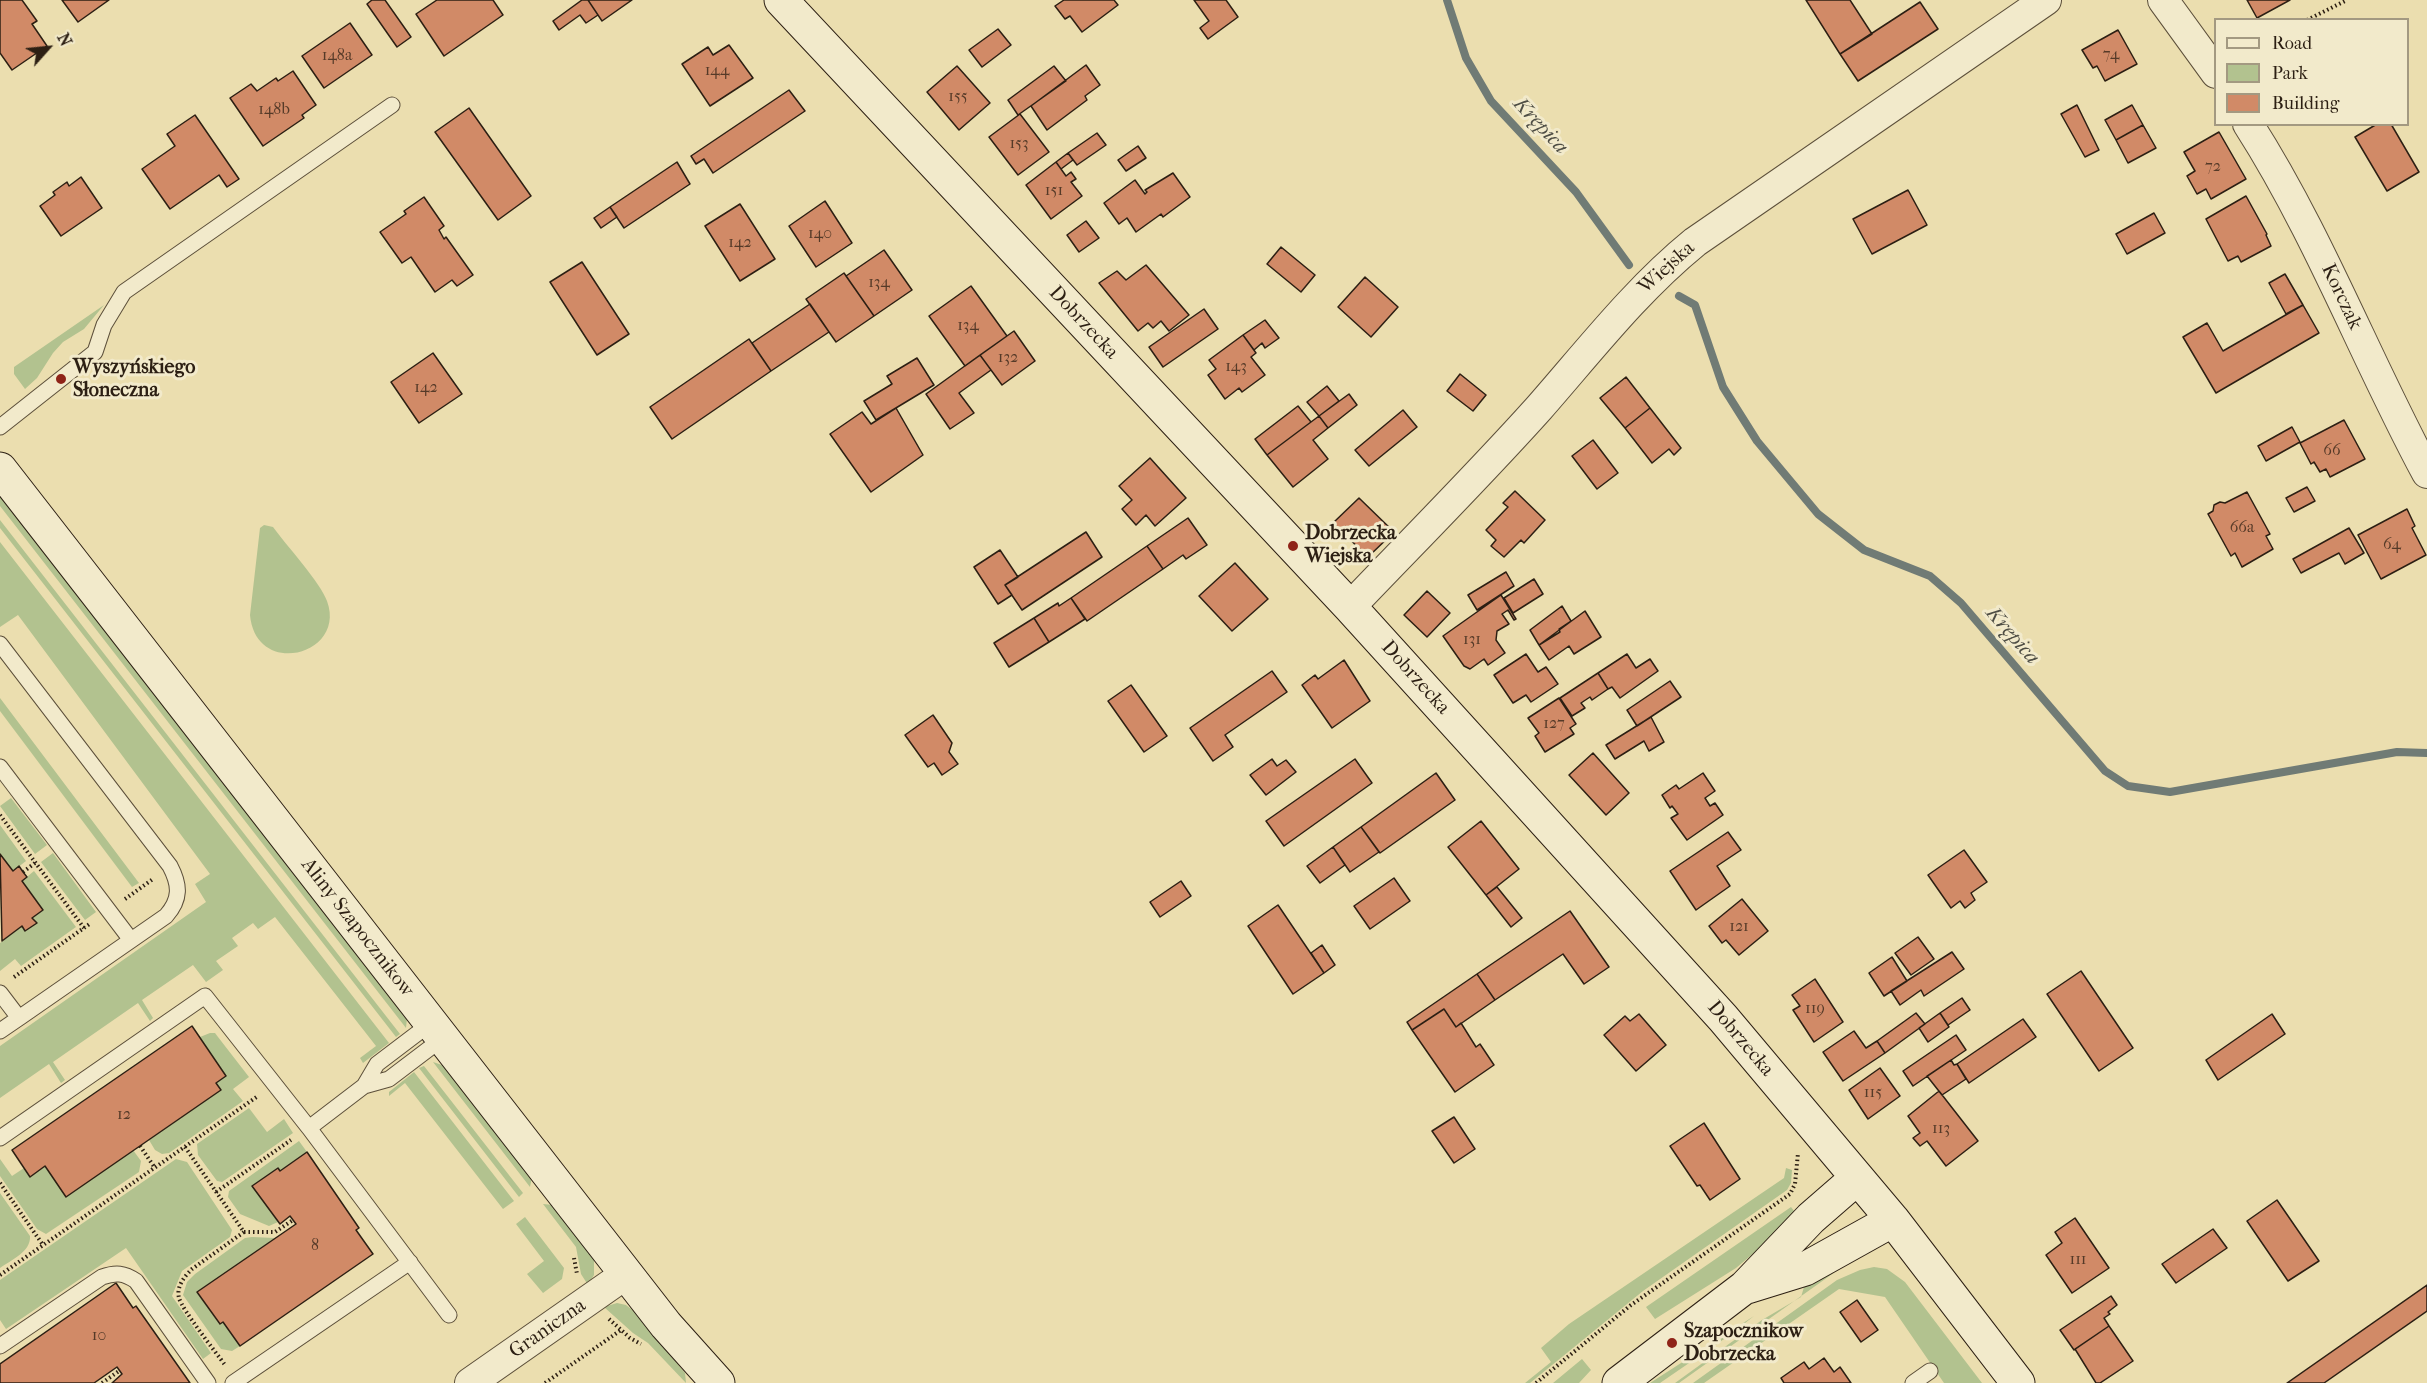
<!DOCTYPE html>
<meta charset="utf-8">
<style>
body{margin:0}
#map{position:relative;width:2427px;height:1383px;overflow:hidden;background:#ebdeaf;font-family:"IM FELL French Canon",serif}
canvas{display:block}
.legend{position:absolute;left:2214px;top:18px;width:195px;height:108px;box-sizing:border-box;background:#f2eacb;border:2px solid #a39981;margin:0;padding:8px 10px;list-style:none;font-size:18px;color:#2c1f13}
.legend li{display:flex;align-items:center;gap:12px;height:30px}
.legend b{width:30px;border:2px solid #a39981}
.north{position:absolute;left:18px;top:18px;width:60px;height:60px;-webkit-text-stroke:4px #f2eacb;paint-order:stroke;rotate:63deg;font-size:16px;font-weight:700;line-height:24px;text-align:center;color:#2c1f13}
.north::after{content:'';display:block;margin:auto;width:21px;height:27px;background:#2c1f13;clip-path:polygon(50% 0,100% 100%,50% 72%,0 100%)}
</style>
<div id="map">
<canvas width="2427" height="1383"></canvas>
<ul class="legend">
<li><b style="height:8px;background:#f2eacb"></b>Road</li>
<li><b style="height:16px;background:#b2c28f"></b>Park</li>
<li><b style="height:16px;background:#d18a67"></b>Building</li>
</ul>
<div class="north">N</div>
</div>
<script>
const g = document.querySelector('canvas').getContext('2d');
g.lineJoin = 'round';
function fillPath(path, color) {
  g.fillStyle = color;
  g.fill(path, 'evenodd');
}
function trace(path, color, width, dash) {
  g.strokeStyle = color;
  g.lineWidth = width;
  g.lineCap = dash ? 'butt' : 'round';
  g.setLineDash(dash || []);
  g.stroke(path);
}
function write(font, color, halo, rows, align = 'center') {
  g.font = font + ' "IM FELL French Canon",serif';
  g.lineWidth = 6;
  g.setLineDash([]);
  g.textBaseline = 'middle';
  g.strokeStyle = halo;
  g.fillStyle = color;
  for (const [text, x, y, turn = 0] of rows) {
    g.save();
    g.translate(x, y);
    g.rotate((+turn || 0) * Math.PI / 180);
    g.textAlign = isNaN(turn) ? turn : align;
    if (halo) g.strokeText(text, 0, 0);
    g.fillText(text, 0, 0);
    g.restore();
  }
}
fillPath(new Path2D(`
 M104 305 84 329 63 342 53 353 37 378 25 389 14 374V367Z
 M0 496 407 1018 406 1028 0 506Z
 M0 520 400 1034 396 1037 0 528Z
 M264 525 273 527C286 545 321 583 327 601 347 655 256 679 250 615L260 528Z
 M0 542 389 1043 363 1063 360 1058 376 1046 275 917 258 929 253 923 232 938 238 946 216 961 223 970 206 982 193 965 142 1000 153 1018 150 1021 138 1003 53 1062 65 1080 61 1083 49 1064 0 1098V1046L206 902 195 884 210 874 18 615 0 627Z
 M0 698 139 883 132 887 0 711Z
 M11 798 47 845 35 854 0 806Z
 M0 825 26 861 13 871 0 854Z
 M53 853 96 912 85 920 41 862Z
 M34 871 76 927 21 966 15 959 0 971V943L22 926 26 931 36 923 32 918 43 910 22 881Z
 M210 1033H215L218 1037 249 1077 233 1089 243 1101 169 1153 162 1154 155 1150 149 1140 221 1090 216 1083 200 1037Z
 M433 1062 445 1066 532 1177 530 1187Z
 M424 1066 523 1193 519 1197 419 1068Z
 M414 1072 514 1201 503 1209 405 1083 389 1096V1092Z
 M249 1108 267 1132 284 1119 293 1133 222 1182 217 1181 198 1155 197 1144Z
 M299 1141 307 1152 280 1171 253 1186 278 1222 269 1226 240 1214 228 1197 229 1191Z
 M133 1150 141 1161 139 1172 46 1234 37 1229 0 1176V1159L12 1176 24 1168 30 1177 45 1166Z
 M176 1159 187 1162 232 1230 230 1237 182 1271 172 1296 211 1353 203 1359 126 1248 6 1329 0 1320V1280Z
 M1786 1168 1792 1170 1791 1183 1787 1190 1643 1291 1530 1383H1525L1551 1362 1541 1348 1569 1324 1784 1178Z
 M0 1193 30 1236C31 1252 11 1260 0 1268Z
 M543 1204 553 1205 594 1259V1275L588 1285 581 1274 576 1247Z
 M1791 1207 1798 1216 1736 1268 1655 1319 1646 1307Z
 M525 1217 564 1268 562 1279 543 1293 527 1274 544 1261 516 1224Z
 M252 1237 275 1238 197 1292 219 1324 223 1322 240 1346 232 1351 221 1349 183 1295 187 1282 195 1274 245 1238Z
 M1874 1267 1887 1269 1905 1282 1982 1383H1944L1885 1297 1839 1289 1704 1383H1693L1837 1280 1860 1270Z
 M1835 1272 1679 1383H1675L1762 1320 1801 1297 1804 1287Z
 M617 1303 626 1305 635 1312 685 1373 686 1383 648 1343 633 1333 604 1307Z
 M1754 1316 1727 1337 1660 1383H1650Z
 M1582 1359 1591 1370 1579 1383H1553Z`), '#b2c28f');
trace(new Path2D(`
 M1447 0 1466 58 1491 101 1576 192 1629 265
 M1679 296 1695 305 1723 387 1757 441 1818 514 1864 550 1930 576 1961 603 2105 771 2128 786 2170 792 2397 752 2427 753`), '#707b75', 8);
const building = new Path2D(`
 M0 0H22L37 21 32 24 47 46 12 70 0 53Z
 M62 0H109L78 22Z
 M372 0H385L411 37 397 47 367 4Z
 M437 0H493L503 15 444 56 416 14Z
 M582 0H588L598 15 586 23 580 15 559 30 553 21Z
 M588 0H632L602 21Z
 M1064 0H1114L1118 5 1082 32 1070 16 1065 19 1055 6Z
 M1194 0H1226L1238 17 1208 39 1200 28 1209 21Z
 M1806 0H1850L1872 34 1840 54Z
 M2247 0H2290L2257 18Z
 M1920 2 1938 29 1858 81 1840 54Z
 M350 23 372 55 324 88 302 56Z
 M998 29 1011 45 982 67 969 50Z
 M2118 30 2137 64 2105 81 2097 66 2093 68 2082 50Z
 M729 45 753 78 710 106 682 64 708 47 713 55Z
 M1086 65 1100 85 1085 96 1087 100 1047 130 1031 106Z
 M957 66 990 103 959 130 927 92Z
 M1054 66 1066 81 1018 115 1008 100Z
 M293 71 316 105 302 115 304 118 263 146 230 98 251 84 257 91 276 78 278 81Z
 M789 90 805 111 713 173 704 159 696 164 691 156Z
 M2077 105 2099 150 2085 157 2061 114Z
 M2132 105 2143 125 2116 140 2105 120Z
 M469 108 531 196 498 220 435 132Z
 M1020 114 1049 152 1018 175 989 137Z
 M195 115 239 179 227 187 219 175 170 209 142 169 175 146 167 134Z
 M2377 124H2391L2419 172 2387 191 2355 137Z
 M2143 125 2156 148 2128 163 2116 140Z
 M2219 132 2246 179 2211 199 2206 189 2197 194 2187 176 2195 171 2184 152Z
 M1097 133 1106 145 1077 165 1068 153Z
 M1138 146 1146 158 1126 171 1118 160Z
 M1068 153 1073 160 1061 169 1056 162Z
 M677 162 690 184 624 228 610 207Z
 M1056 162 1066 176 1071 172 1076 179 1071 182 1082 196 1051 219 1026 185Z
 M1173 173 1190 197 1163 217 1161 214 1136 232 1127 218 1119 224 1104 203 1135 180 1145 194 1147 192 1145 190Z
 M81 177 102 208 61 236 40 206 55 195 53 192 67 182 69 186Z
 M1908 190 1927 225 1872 254 1853 219Z
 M2246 196 2267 234 2266 235 2271 246 2241 262 2238 256 2228 261 2206 219Z
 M424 197 444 226 439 230 444 239 446 237 473 275 457 286 452 280 435 292 411 257 402 263 380 232 406 214 404 211Z
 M825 201 852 243 816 267 789 226Z
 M740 204 775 259 740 281 705 226Z
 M610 207 617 217 601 228 594 218Z
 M2154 213 2165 233 2127 254 2116 234Z
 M1086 221 1099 238 1079 252 1067 235Z
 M1281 247 1315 275 1301 292 1267 264Z
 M884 250 912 290 874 316 846 276Z
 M582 262 629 334 597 355 550 282Z
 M1146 265 1189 315 1169 331 1161 321 1153 328 1148 323 1138 331 1099 283 1117 271 1126 280Z
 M844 273 874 316 836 342 806 299Z
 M2285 274 2303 305 2286 314 2269 283Z
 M1365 277 1398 307 1371 337 1338 307Z
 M971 286 1007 336 965 366 929 316Z
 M810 304 829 332 771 371 752 343Z
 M2303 305 2319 333 2216 393 2183 337 2207 323 2223 351Z
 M1204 309 1218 329 1163 367 1149 347Z
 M1265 320 1279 338 1265 348 1262 343 1254 350 1243 335Z
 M1014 331 1035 361 1002 385 980 355Z
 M1243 335 1256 353 1251 357 1265 375 1242 392 1239 388 1225 399 1208 375 1216 369 1209 360Z
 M749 339 771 371 672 439 650 407Z
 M433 353 462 394 419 423 391 382Z
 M980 355 991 370 959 393 974 413 950 429 926 394Z
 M917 358 934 385 876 420 864 401 892 384 887 376Z
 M1460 374 1486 395 1473 411 1447 391Z
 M1626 377 1650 408 1625 428 1600 398Z
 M1327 386 1339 401 1319 416 1307 402Z
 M1349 394 1357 405 1328 428 1319 416Z
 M1298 406 1311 422 1267 455 1255 439Z
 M896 408 923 455 871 492 830 434 862 412 871 424Z
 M1650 408 1681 448 1674 455 1669 449 1652 463 1625 428Z
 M1403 410 1417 427 1369 466 1355 450Z
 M1319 416 1328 428 1313 440 1328 459 1293 487 1267 455Z
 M2344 420 2365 459 2330 477 2326 469 2320 472 2314 462 2311 464 2300 443Z
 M2292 427 2300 442 2266 461 2258 446Z
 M1593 440 1618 473 1597 489 1572 456Z
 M1150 458 1186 498 1155 526 1146 515 1136 525 1122 509 1132 500 1119 486Z
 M2307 487 2315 501 2294 512 2286 498Z
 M1515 491 1545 520 1524 543 1521 540 1504 557 1491 546 1496 540 1486 530 1508 507 1503 503Z
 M2247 492 2270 534 2266 536 2273 549 2242 567 2235 553 2231 556 2208 514 2213 511 2214 505 2220 502 2225 503Z
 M1359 498 1394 532 1368 557 1333 523Z
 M2407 509 2415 526 2412 528 2426 555 2381 579 2358 535Z
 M1188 518 1207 545 1186 559 1183 555 1163 569 1147 546Z
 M2349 528 2364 553 2345 564 2339 553 2301 573 2293 559Z
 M1086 532 1102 557 1022 610 1005 585Z
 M1147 546 1163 569 1087 621 1071 598Z
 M1000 550 1018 577 1005 585 1012 595 998 604 974 567Z
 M1235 563 1268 599 1232 631 1199 596Z
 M1506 572 1514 586 1477 610 1468 595Z
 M1534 579 1543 594 1513 613 1504 598Z
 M1427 591 1450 613 1427 637 1404 615Z
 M1501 595 1516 619 1514 620 1508 610 1502 614 1509 624 1497 631 1496 640 1505 653 1488 665 1484 659 1470 669 1464 666 1443 636Z
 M1071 598 1085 619 1049 642 1034 618 1058 603 1059 606Z
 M1562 606 1571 621 1559 629 1560 632 1539 645 1530 630Z
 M1585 611 1601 637 1574 654 1569 646 1549 660 1539 645Z
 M1034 618 1049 642 1009 667 994 643Z
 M1526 654 1538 672 1546 667 1558 684 1531 702 1526 695 1513 703 1494 675Z
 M1627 654 1636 668 1650 659 1658 671 1620 698 1612 687 1608 689 1598 673Z
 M1344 660 1370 701 1332 728 1302 685 1315 675 1318 679Z
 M1272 671 1287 692 1225 735 1233 747 1213 761 1190 728Z
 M1598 673 1608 689 1592 700 1590 697 1581 703 1585 708 1572 716 1560 698Z
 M1670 681 1681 697 1637 726 1627 710Z
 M1131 685 1167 736 1144 752 1108 701Z
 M1559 698 1576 724 1570 728 1574 734 1545 752 1535 736 1539 733 1528 718Z
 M933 715 952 743 949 752 958 764 942 775 934 763 928 767 905 735Z
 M1651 717 1664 742 1649 751 1644 741 1615 759 1606 745Z
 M1593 753 1629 793 1606 815 1569 775Z
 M1272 759 1277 766 1286 760 1296 772 1266 795 1250 775Z
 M1355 759 1372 783 1284 846 1266 821Z
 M1436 773 1455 800 1380 853 1361 827Z
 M1703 773 1715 791 1705 798 1710 806 1715 803 1723 815 1687 840 1671 818 1678 814 1672 806 1670 808 1662 795 1676 785 1679 789Z
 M1481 821 1519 869 1486 895 1448 847Z
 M1361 827 1379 852 1350 872 1333 847Z
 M1728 832 1741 850 1717 866 1730 886 1696 910 1670 871Z
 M1333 847 1345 865 1320 883 1307 866Z
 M1964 850 1987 882 1971 893 1975 900 1965 908 1960 901 1951 908 1928 875Z
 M0 854 13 871 19 866 23 872 27 877 22 881 43 910 32 918 37 923 25 931 22 926 2 941Z
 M1394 878 1410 901 1370 929 1354 906Z
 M1181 881 1191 896 1160 917 1150 902Z
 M1497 887 1522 918 1511 927 1486 895Z
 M1742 899 1768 931 1739 955 1726 940 1722 943 1709 926Z
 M1278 905 1324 973 1293 994 1248 926Z
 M1570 911 1609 967 1584 984 1563 954 1495 1000 1477 974Z
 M1918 937 1934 959 1911 975 1895 953Z
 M1322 945 1335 965 1324 973 1311 953Z
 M1952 952 1964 969 1924 996 1921 990 1900 1005 1891 991Z
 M1892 957 1907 981 1884 996 1869 973Z
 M2081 971 2133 1048 2099 1071 2047 994Z
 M1477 974 1495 1000 1456 1027 1444 1009 1412 1030 1407 1022Z
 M1815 979 1843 1022 1814 1042 1793 1010 1800 1006 1792 995Z
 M1962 998 1970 1010 1948 1025 1940 1013Z
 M1444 1009 1456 1027 1461 1023 1476 1047 1480 1044 1494 1065 1455 1092 1412 1030Z
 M1916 1013 1925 1024 1885 1053 1877 1041Z
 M1940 1013 1949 1027 1928 1042 1919 1028Z
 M1639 1014 1666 1045 1636 1071 1604 1035 1625 1016 1630 1021Z
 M2272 1014 2285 1034 2218 1080 2206 1060Z
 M2023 1019 2036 1037 1969 1083 1957 1064Z
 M192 1026 226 1076 216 1083 221 1090 66 1197 45 1166 30 1177 12 1150Z
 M1854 1031 1866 1048 1877 1041 1885 1053 1843 1081 1823 1052Z
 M1956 1035 1966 1050 1913 1086 1903 1071Z
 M1951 1060 1954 1065 1957 1064 1966 1079 1942 1095 1927 1076Z
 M1880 1068 1900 1096 1868 1119 1849 1090Z
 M1939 1091 1978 1141 1946 1166 1927 1141 1920 1146 1913 1138 1920 1133 1908 1116Z
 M1454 1117 1475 1149 1454 1163 1432 1131Z
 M1704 1123 1740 1179 1710 1200 1700 1185 1697 1186 1670 1146Z
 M307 1152 359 1228 356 1230 373 1254 240 1346 223 1322 220 1324 197 1292 296 1224 290 1216 280 1224 252 1186 278 1168 280 1171Z
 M2277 1200 2319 1261 2288 1281 2247 1221Z
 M2075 1218 2109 1268 2072 1293 2046 1255 2062 1243 2055 1232Z
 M2213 1229 2227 1248 2176 1283 2162 1264Z
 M116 1283 133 1308 136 1306 190 1383H112L122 1374 117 1367 94 1383H0V1364Z
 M2427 1285V1311L2324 1383H2287Z
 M2111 1296 2117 1305 2108 1312 2110 1314 2104 1318 2109 1326 2074 1350 2060 1330Z
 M1857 1300 1878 1330 1861 1342 1840 1312Z
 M2109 1326 2133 1361 2100 1383H2096L2075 1349Z
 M1824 1358 1834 1372 1840 1367 1851 1383H1784L1781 1378 1804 1362 1809 1369Z`);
fillPath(building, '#d18a67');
trace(building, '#2c1f13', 1.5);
const lane = new Path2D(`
 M0 427 95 352 104 325 124 292 392 105
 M0 644 170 866C180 885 181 899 166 916L19 1018
 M0 767 131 940
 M0 993 19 1018 0 1031
 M364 1086 389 1079 443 1038
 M309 1128 449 1315
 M0 1138 205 996 309 1128 364 1086 377 1064 431 1023
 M0 1346 102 1277C116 1272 124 1273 136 1281L208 1383
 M233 1383 410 1262
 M1913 1383 1930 1371`);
const street = new Path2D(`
 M2163 0 2216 73
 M2248 124C2319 235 2365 358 2427 473
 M1350 607C1413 541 1478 476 1539 408 1589 351 1636 290 1695 242L2046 0
 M470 1383 626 1274`);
const secondary = new Path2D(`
 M781 0 1350 607 1723 1018 1893 1220 2018 1383
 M0 469 666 1325 718 1383
 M1747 1287 1805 1269 1893 1220
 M1619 1383 1745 1287 1811 1218 1857 1178`);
trace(lane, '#5c4f3a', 17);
trace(street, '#5c4f3a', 32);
trace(secondary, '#2c1f13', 35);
trace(new Path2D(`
 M2307 20 2347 0
 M0 815 84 928
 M23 872 35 863
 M125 899 153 879
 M14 977 91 923
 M140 1146 155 1168
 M185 1147 244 1232 192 1269C185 1276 176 1286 179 1298 183 1311 215 1351 225 1365
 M0 1183 43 1245
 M216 1192 291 1140
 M244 1232H275L293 1220
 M574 1258 577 1274
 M0 1275 258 1096
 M609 1319 630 1338 641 1344
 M102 1383 119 1371
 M545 1383 621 1330
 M1536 1383 1631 1305 1790 1194 1795 1184 1798 1153`), '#2c1f13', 4, [1.5, 3]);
trace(lane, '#f2eacb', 15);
trace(street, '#f2eacb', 30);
trace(secondary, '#f2eacb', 33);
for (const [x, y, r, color] of [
 [61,379,6,"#8f2418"],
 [1293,546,6,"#8f2418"],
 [1672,1343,6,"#8f2418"]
]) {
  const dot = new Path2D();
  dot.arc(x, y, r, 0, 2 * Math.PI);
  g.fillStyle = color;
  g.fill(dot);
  trace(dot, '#f2eacb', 2);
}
write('16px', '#553a28', null, [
 ["74",2111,55],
 ["148a",337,56],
 ["144",717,71],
 ["155",958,97],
 ["148b",274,110],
 ["153",1019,144],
 ["72",2213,167],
 ["151",1054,191],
 ["140",820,234],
 ["142",740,243],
 ["134",879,283],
 ["134",968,326],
 ["132",1008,358],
 ["143",1236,367],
 ["142",426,388],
 ["66",2332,451],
 ["66a",2242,528],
 ["64",2392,545],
 ["131",1472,640],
 ["127",1554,724],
 ["121",1739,927],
 ["119",1815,1009],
 ["115",1873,1093],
 ["12",124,1115],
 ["113",1941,1129],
 ["8",315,1246],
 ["111",2078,1260],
 ["10",99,1336]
]);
write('20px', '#2c1f13', '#f2eacb', [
 ["Wiejska",1667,268,-42],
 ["Korczak",2341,297,65],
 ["Dobrzecka",1083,323,47],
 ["Dobrzecka",1415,678,48],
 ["Aliny Szapocznikow",357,928,52],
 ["Dobrzecka",1740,1039,50],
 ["Graniczna",548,1329,-35]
]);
write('bold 20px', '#2c1f13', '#f2eacb', [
 ["Wyszyńskiego",73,368],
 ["Słoneczna",73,391],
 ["Dobrzecka",1305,534],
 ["Wiejska",1305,557],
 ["Szapocznikow",1684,1332],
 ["Dobrzecka",1684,1355]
], 'left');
write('italic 21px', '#4e4d44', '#f2eacb', [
 ["Krępica",1540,126,47],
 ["Krępica",2012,636,49]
]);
</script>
